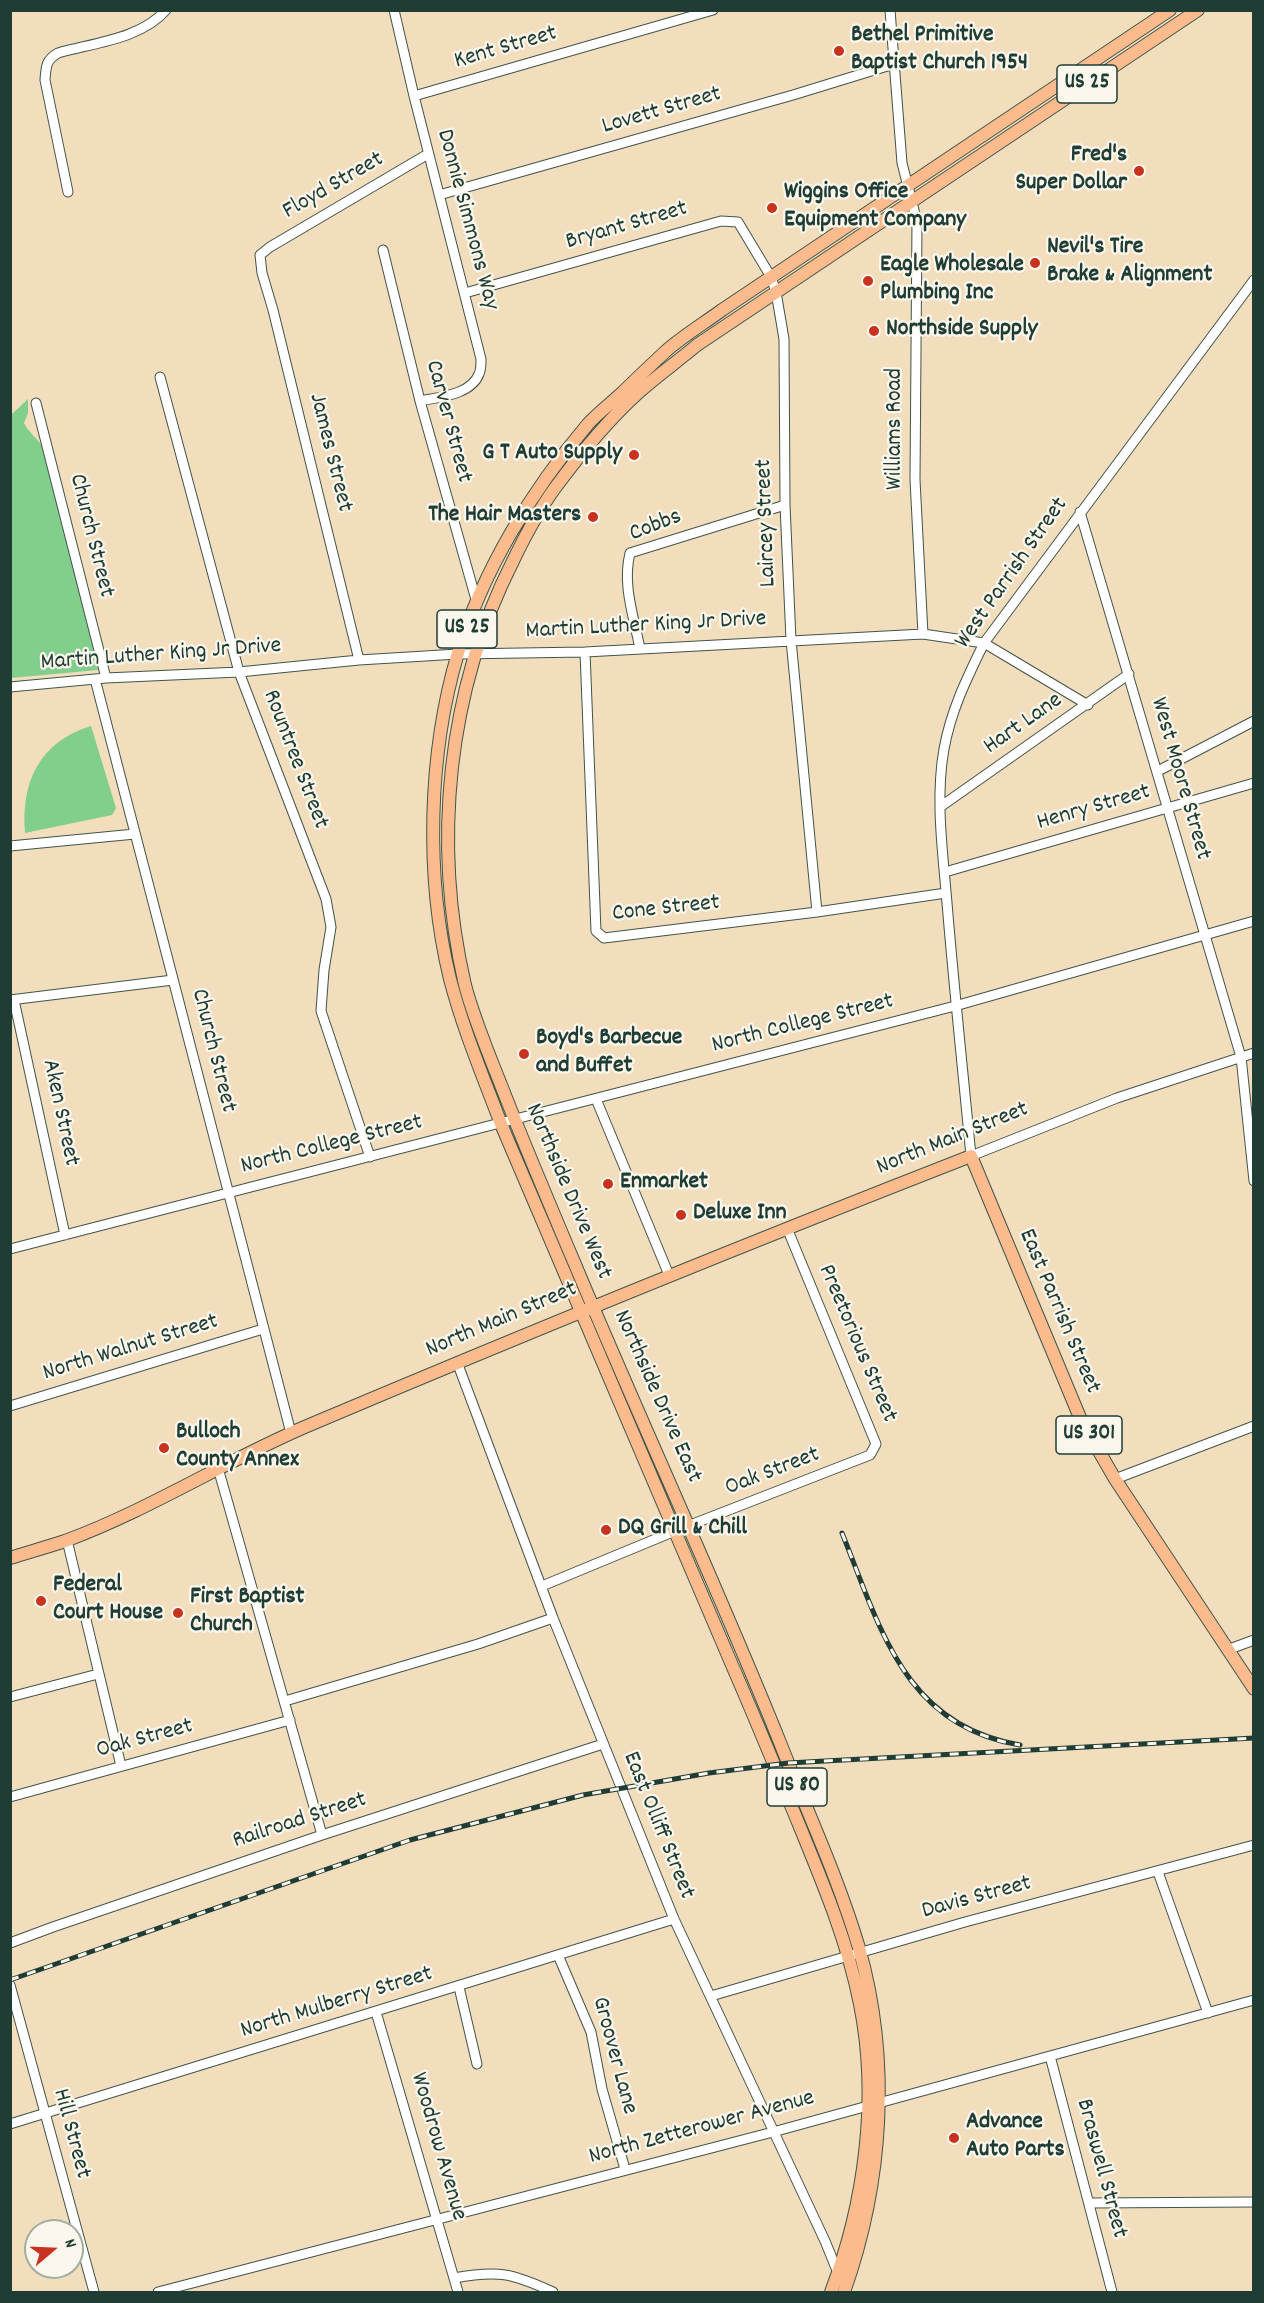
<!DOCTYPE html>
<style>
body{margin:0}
#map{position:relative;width:1264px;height:2303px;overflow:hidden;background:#f2ddbd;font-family:Dekko,sans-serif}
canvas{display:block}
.frame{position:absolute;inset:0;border:12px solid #1f3d34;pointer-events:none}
.north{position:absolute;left:24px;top:2219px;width:60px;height:60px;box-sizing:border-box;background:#fbf7ec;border:2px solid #a3ada2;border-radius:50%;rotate:71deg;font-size:16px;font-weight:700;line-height:24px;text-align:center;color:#1f3d34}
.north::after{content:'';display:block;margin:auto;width:21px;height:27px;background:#c8321e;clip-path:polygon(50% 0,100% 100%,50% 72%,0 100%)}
</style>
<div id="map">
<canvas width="1264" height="2303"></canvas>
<div class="frame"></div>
<div class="north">N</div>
</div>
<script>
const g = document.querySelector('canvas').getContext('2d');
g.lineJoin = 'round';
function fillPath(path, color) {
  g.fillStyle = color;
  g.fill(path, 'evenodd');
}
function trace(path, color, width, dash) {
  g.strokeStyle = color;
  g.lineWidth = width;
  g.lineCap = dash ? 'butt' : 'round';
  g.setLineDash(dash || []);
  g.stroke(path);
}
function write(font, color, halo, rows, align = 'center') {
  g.font = font + ' Dekko,sans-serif';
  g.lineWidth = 4.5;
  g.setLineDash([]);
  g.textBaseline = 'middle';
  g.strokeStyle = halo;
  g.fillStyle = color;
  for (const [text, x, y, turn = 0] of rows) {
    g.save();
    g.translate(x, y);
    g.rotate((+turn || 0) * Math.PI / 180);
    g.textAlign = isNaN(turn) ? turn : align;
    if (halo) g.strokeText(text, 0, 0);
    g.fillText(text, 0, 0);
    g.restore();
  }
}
fillPath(new Path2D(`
 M28 399V413L24 423C29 433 37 438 43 447L91 635 98 670 11 678V415Z
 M91 726 116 808 112 815 25 833C21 782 39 742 91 726Z`), '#82cf8d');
const minor = new Path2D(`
 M394 10 414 96 481 359C481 363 481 370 479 374 471 395 439 397 420 401
 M890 10 902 163 917 222 915 480 923 634
 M414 96 713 10
 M68 192 45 80C46 66 46 60 58 53 93 43 141 39 166 10
 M439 195 793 95 894 64
 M383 250 420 401 477 603
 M1254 280 984 643C967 678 951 710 944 749 935 799 943 853 947 903 954 988 963 1072 971 1156L1117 1098 1254 1053
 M465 293 721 221 738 222 771 277 776 292 784 339 785 505 791 640 817 912
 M160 377 239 672 326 899 331 927 324 970 321 1011 370 1157
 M36 403 106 678
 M1080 512 1241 1057 1254 1181
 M640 649C634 617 622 585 630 553L785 505
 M585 652 596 931 604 938 817 912 946 893
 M359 660 273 310 262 273 260 255 270 247 428 154
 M95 679 291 1433
 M10 687 106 678 239 672 359 660 458 654 585 652 923 634 984 643 1088 705
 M1158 771 1254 721
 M940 807 1129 674
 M10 846 135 834
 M945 872 1254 783
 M10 1000 173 980
 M14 1000 65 1235
 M596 1099 669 1275
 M10 1249 955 1006 1254 921
 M457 1362 553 1618 674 1919 825 2241 838 2273
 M10 1406 263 1329
 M218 1468 322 1835
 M1115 1479 1254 1426
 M67 1540 121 1766
 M542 1586 675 1531 870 1455 876 1444 787 1228
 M1227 1650 1254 1640
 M10 1697 98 1674
 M285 1701 478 1644 553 1618
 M10 1797 290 1720
 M1158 1872 1208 2013
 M10 1943 53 1927 322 1835 603 1744
 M558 1955 591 2032 602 2089 625 2169
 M10 1985 94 2292
 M459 1987 477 2064
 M711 1996 965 1922 1254 1845
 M376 2012 458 2292
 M1050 2056 1112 2292
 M10 2124 674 1919
 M1090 2203 1254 2202
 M454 2278C498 2270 512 2273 553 2292
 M158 2292 773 2132 1254 2000`);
const major = new Path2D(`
 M10 1558C29 1552 47 1547 65 1541 149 1510 225 1461 307 1426 527 1333 748 1243 971 1156L1081 1420 1115 1479 1254 1689
 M831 2292C865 2203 879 2098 860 2004 848 1944 825 1888 802 1832 779 1776 756 1720 732 1665 655 1484 578 1304 501 1124 483 1076 463 1029 450 979 425 877 428 754 458 653 483 570 532 490 588 424 598 413 611 403 622 393 636 379 651 365 666 351 683 336 703 324 722 310L1170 10
 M844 2292C883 2182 891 2061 859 1948 838 1877 806 1809 779 1740 714 1579 641 1422 574 1262 549 1203 524 1144 501 1085 488 1052 474 1019 465 985 432 843 447 691 513 561 525 536 539 510 555 488 580 454 608 420 639 392 658 375 678 361 697 345L1198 10`);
trace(minor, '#3f5549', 11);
trace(major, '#3f5549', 14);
trace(minor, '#fff', 9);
trace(major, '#fbbb8d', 12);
const rail = new Path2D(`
 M842 1533C880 1627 904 1726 1020 1745
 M10 1980 410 1840 583 1795 709 1773 788 1763 1254 1738`);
trace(rail, '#1f3d34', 5);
trace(rail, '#fbf7ec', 3, [9]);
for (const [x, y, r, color] of [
 [839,51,6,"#c8321e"],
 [1139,171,6,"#c8321e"],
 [772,208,6,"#c8321e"],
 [1035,263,6,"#c8321e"],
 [868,281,6,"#c8321e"],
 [874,331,6,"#c8321e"],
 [634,455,6,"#c8321e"],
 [593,517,6,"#c8321e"],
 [524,1054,6,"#c8321e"],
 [608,1184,6,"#c8321e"],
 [681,1215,6,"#c8321e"],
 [164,1448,6,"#c8321e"],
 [606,1530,6,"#c8321e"],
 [41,1601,6,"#c8321e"],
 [178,1613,6,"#c8321e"],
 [954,2138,6,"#c8321e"]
]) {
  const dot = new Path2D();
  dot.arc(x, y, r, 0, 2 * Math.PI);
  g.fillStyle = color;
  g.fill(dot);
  trace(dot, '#fbf7ec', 2);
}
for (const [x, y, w] of [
 [1087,84,60],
 [467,629,60],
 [1089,1435,66],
 [797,1787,60]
]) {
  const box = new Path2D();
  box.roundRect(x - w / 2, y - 19, w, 38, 4.5);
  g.fillStyle = '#fbf7ec';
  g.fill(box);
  trace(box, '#1f3d34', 1.5);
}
write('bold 22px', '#1f3d34', null, [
 ["US 25",1087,84],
 ["US 25",467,629],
 ["US 301",1089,1435],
 ["US 80",797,1787]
]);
write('bold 24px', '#1f3d34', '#fbf7ec', [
 ["Bethel Primitive",851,37],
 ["Baptist Church 1954",851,65],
 ["Fred's",1127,157,"right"],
 ["Super Dollar",1127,185,"right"],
 ["Wiggins Office",784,194],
 ["Equipment Company",784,222],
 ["Nevil's Tire",1047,249],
 ["Brake & Alignment",1047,277],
 ["Eagle Wholesale",880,267],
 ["Plumbing Inc",880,295],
 ["Northside Supply",886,331],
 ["G T Auto Supply",622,455,"right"],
 ["The Hair Masters",581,517,"right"],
 ["Boyd's Barbecue",536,1040],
 ["and Buffet",536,1068],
 ["Enmarket",620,1184],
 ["Deluxe Inn",693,1215],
 ["Bulloch",176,1434],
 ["County Annex",176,1462],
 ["DQ Grill & Chill",618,1530],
 ["Federal",53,1587],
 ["Court House",53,1615],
 ["First Baptist",190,1599],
 ["Church",190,1627],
 ["Advance",966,2124],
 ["Auto Parts",966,2152]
], 'left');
write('24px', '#1f3d34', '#fbf7ec', [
 ["Kent Street",506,49,-16],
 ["Lovett Street",662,112,-16],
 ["Floyd Street",334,187,-30],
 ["Donnie Simmons Way",466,220,75],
 ["Bryant Street",627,227,-16],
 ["Carver Street",447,422,75],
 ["Williams Road",897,429,-90],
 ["James Street",329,453,76],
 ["Laircey Street",768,523,-92],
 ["Cobbs",656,527,-21],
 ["Church Street",90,536,76],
 ["West Parrish Street",1013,574,-55],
 ["Martin Luther King Jr Drive",646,627,-3],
 ["Martin Luther King Jr Drive",161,656,-4],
 ["Hart Lane",1024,725,-35],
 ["Rountree Street",294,760,69],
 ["West Moore Street",1179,779,74],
 ["Henry Street",1094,809,-16],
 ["Cone Street",666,910,-6],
 ["North College Street",803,1025,-14],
 ["Church Street",212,1051,76],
 ["Aken Street",59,1113,78],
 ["North Main Street",953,1140,-22],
 ["North College Street",332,1146,-14],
 ["Northside Drive West",567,1192,67],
 ["East Parrish Street",1058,1312,67],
 ["North Main Street",502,1321,-23],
 ["Preetorious Street",856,1344,67],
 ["North Walnut Street",131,1349,-17],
 ["Northside Drive East",656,1397,66],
 ["Oak Street",773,1473,-21],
 ["Oak Street",145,1740,-15],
 ["Railroad Street",300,1822,-18],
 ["East Olliff Street",657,1826,68],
 ["Davis Street",977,1899,-15],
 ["North Mulberry Street",337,2004,-17],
 ["Groover Lane",613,2056,75],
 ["North Zetterower Avenue",702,2129,-15],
 ["Hill Street",70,2134,75],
 ["Woodrow Avenue",437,2147,74],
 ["Braswell Street",1100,2169,75]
]);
</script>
